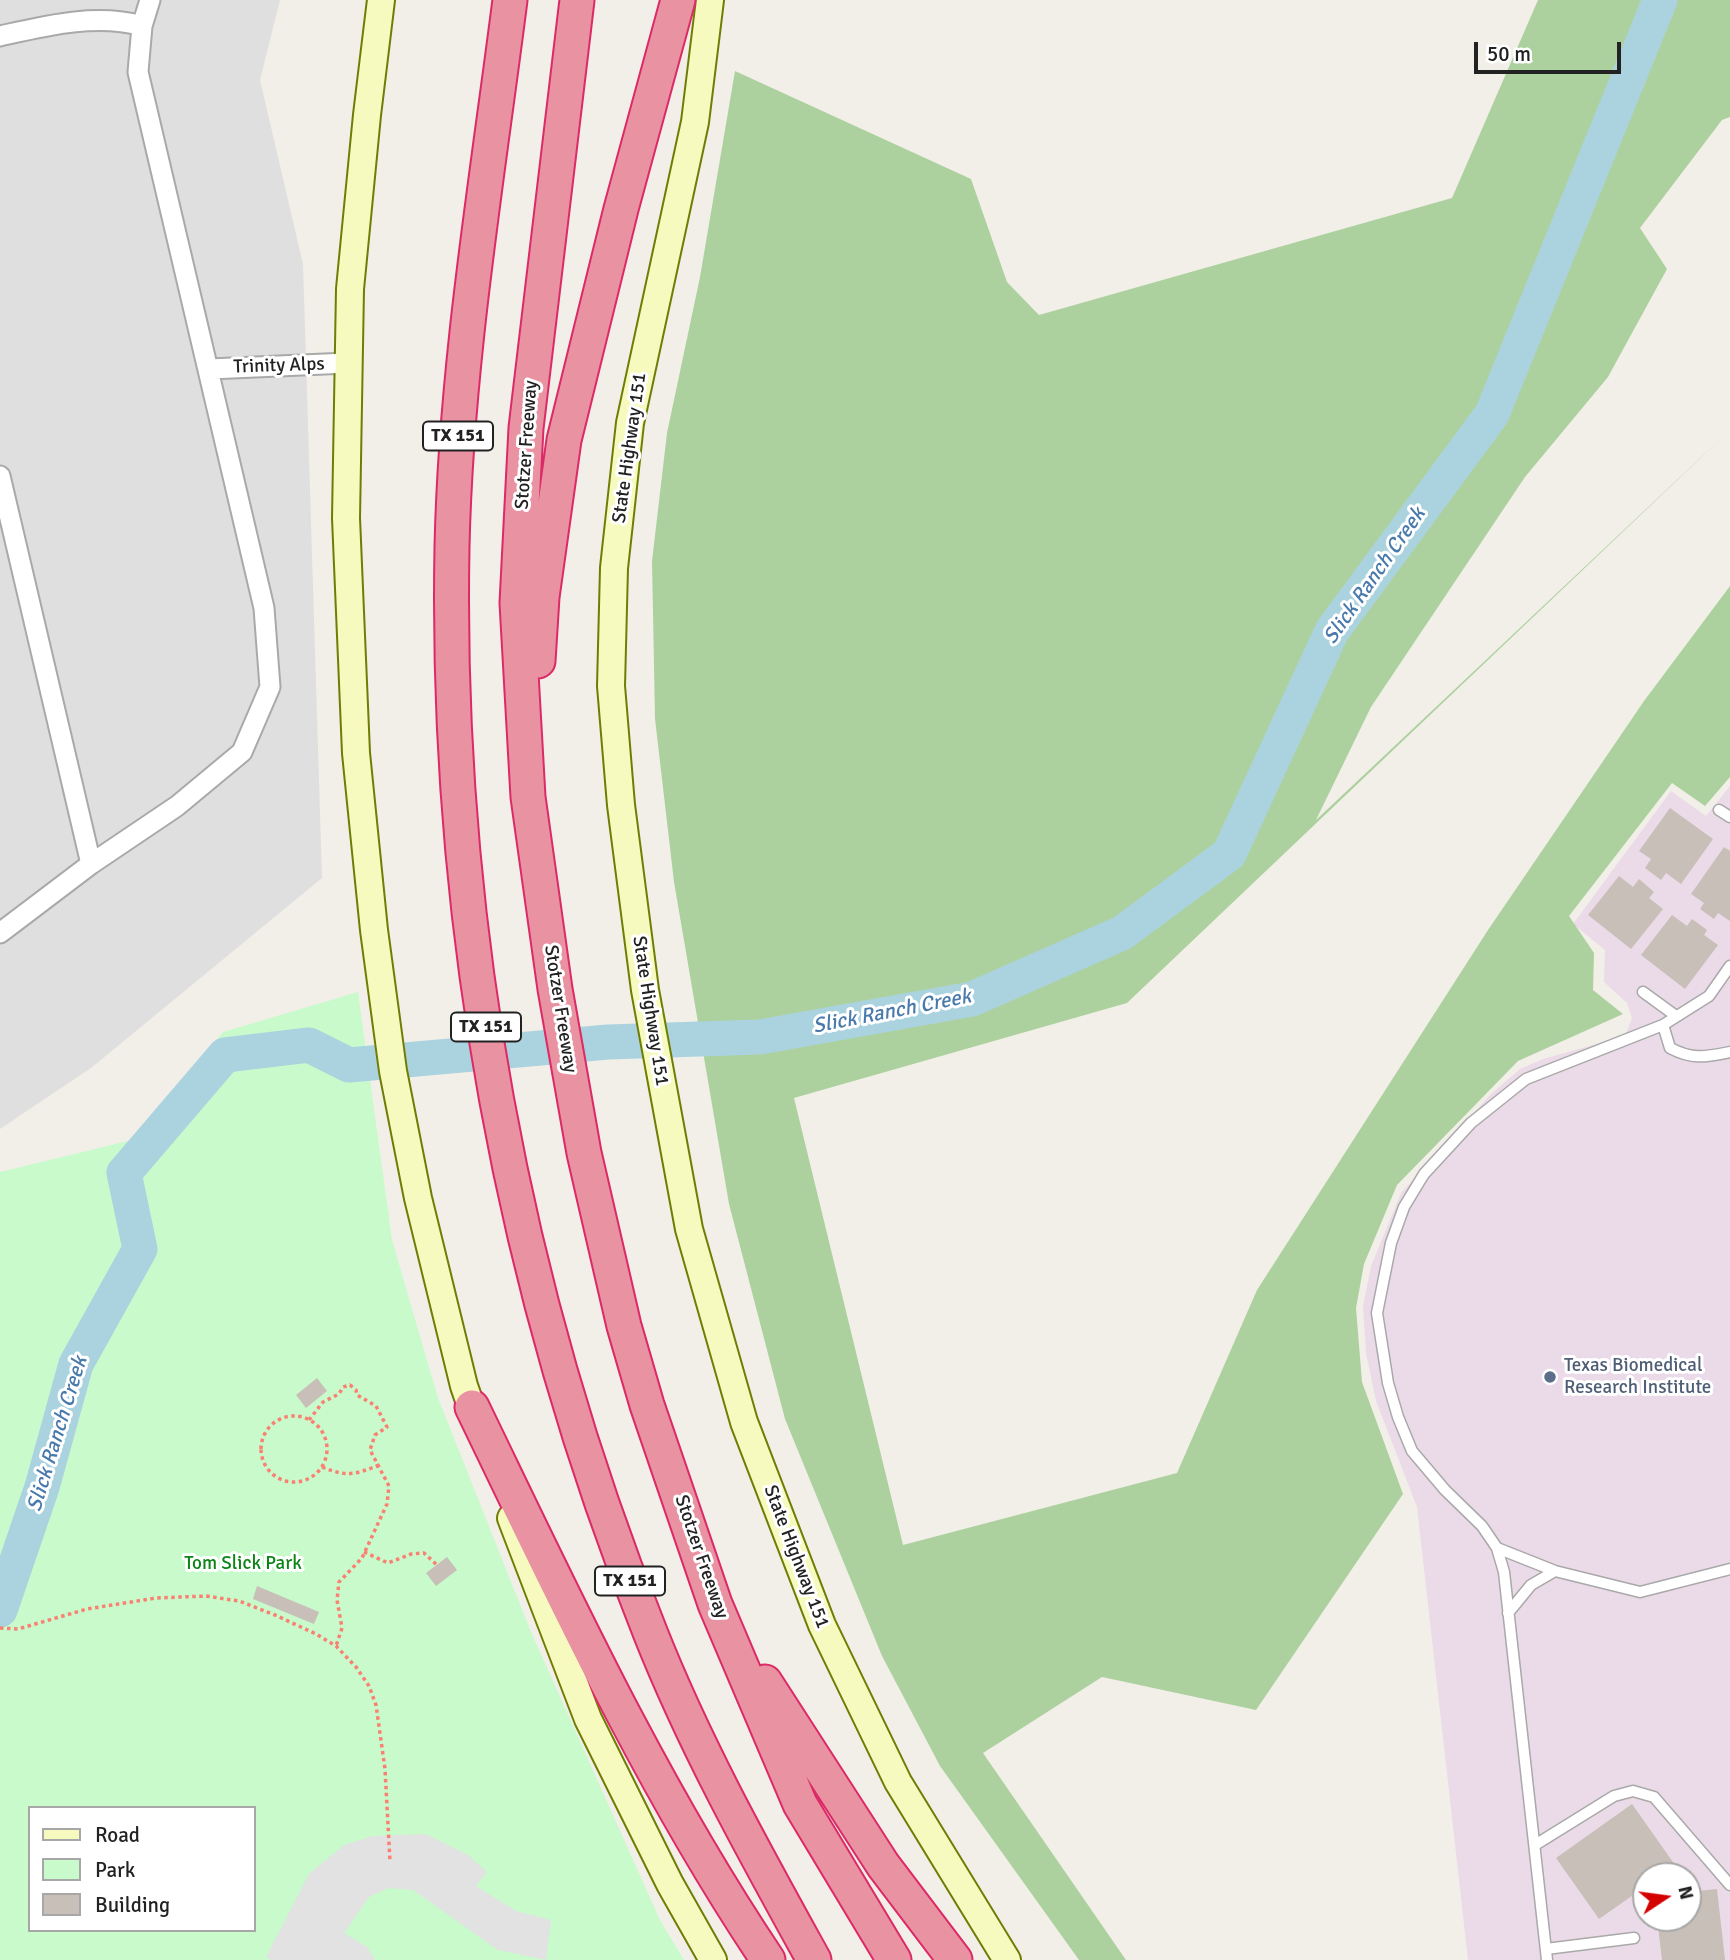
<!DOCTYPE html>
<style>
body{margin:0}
#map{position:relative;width:1730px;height:1960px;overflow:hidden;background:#f2efe9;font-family:Signika,sans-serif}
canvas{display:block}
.legend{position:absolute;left:28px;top:1806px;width:228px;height:126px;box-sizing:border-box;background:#fff;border:2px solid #a7a7a7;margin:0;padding:9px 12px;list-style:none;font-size:21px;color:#222}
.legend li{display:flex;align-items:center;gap:14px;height:35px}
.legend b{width:35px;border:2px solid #a7a7a7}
.north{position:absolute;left:1632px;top:1862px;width:70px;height:70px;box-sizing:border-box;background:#fff;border:2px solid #a7a7a7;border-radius:50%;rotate:77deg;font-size:19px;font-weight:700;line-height:28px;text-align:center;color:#222}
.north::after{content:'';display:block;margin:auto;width:24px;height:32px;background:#d40000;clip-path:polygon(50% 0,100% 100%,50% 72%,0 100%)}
.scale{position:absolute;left:1474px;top:42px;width:147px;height:32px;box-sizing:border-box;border:4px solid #222;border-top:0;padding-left:9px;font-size:21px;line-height:24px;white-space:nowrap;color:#222;-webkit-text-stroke:5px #fff;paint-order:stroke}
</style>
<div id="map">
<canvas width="1730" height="1960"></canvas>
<ul class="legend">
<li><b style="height:9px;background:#f7fabf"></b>Road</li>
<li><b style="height:19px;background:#c8facc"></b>Park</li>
<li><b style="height:19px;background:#c7bfb8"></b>Building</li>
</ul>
<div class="north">N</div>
<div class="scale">50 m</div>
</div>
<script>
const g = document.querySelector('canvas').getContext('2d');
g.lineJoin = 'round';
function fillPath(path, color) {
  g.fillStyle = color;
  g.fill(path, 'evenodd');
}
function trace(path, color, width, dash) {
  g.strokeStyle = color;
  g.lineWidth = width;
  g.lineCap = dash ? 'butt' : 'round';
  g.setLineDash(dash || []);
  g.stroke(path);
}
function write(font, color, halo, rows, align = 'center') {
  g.font = font + ' Signika,sans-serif';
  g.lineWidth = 6;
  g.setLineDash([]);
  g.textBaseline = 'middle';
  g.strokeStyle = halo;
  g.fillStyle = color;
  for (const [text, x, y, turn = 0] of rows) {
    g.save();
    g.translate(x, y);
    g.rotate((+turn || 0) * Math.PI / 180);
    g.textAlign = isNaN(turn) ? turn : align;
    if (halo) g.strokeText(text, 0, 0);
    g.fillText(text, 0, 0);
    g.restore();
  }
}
fillPath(new Path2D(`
 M0 0H280L260 80 303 264 322 878 91 1068 0 1129Z`), '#e0dfdf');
fillPath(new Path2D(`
 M1730 786V1960H1468L1417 1507 1376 1401 1366 1353 1363 1306 1371 1266 1401 1193 1490 1095 1520 1069 1543 1059 1625 1036 1632 1018 1627 1003 1604 982 1605 950 1573 924 1671 791 1706 816ZM1646 1876H1688V1918H1646Z`), '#ebdbe8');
fillPath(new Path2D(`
 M1538 0H1730V117L1722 120 1640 228 1667 269 1608 377 1525 477 1371 707 1316 820 1730 430 1127 1003 794 1098 903 1545 1177 1473 1257 1290 1488 930 1644 701 1730 586V777L1705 806 1672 783 1569 916 1594 953 1593 990 1623 1014 1518 1061 1397 1185 1364 1264 1356 1308 1362 1382 1403 1494 1256 1710 1102 1677 983 1753 1126 1960H1079L940 1766 882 1656 785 1419 729 1204 674 882 655 719 652 561 667 433 700 277 735 71 971 179 1007 282 1039 315 1452 198Z`), '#add19e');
fillPath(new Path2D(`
 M358 992 392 1240 438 1398 531 1632 660 1920 684 1960H0V1172L136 1139 223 1032ZM30 1808H254V1930H30Z`), '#c8facc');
fillPath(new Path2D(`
 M426 1834 468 1855 487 1872 476 1886 516 1911 551 1920 546 1960 498 1950 413 1890 388 1888 369 1897 344 1933 367 1947 375 1960H271L266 1957 309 1874 344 1845 373 1836Z`), '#e2e2e2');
trace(new Path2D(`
 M0 1610 42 1487 76 1364 140 1249 124 1173 225 1055 309 1045 349 1065 608 1042 760 1037 972 999 1122 933 1229 854 1332 631 1492 414 1660 0`), '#aad3df', 35);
fillPath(new Path2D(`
 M1670 808 1713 839 1681 884 1666 873 1661 880 1645 868 1651 859 1639 851Z
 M1724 847 1730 851V921L1718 913 1714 919 1700 909 1704 903 1691 894Z
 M1619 876 1633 887 1639 879 1654 892 1649 898 1663 909 1631 949 1588 915Z
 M1672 915 1687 926 1692 919 1707 930 1704 935 1718 945 1685 989 1641 955Z
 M317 1378 327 1391 306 1408 296 1395Z
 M447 1557 457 1570 436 1586 426 1573Z
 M257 1586 319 1612 314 1624 253 1599Z
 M1632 1804 1675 1865 1659 1876H1646V1886L1599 1919 1556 1858Z
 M1717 1889 1725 1960H1662L1657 1918H1688V1892Z`), '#c7bfb8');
const service = new Path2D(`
 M1719 810 1730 817
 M1643 992 1676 1016
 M1663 1025 1670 1048C1693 1060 1705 1057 1730 1052
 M1497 1548 1555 1571 1640 1592 1730 1569
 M1508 1613 1531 1585 1555 1571
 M1535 1845 1614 1796 1633 1791 1654 1797 1730 1885
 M1546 1949 1634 1938
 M1547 1960 1504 1572 1497 1548 1482 1526 1445 1490 1412 1451 1398 1417 1388 1383 1377 1313 1391 1243 1404 1207 1424 1174 1471 1123 1526 1079 1663 1025 1709 996 1730 966`);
const minor = new Path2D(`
 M142 26 150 0
 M0 36C45 26 96 13 142 26L138 72 264 608 270 687 242 752 177 806 91 864 0 933
 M209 369 348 363
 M0 476 91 864`);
const secondary = new Path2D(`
 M381 0 367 115 350 289 346 518 356 753 374 930 393 1071 418 1198 464 1386 478 1426
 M710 0 695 122 630 423 614 568 611 686 621 805 645 990 689 1229 744 1422 822 1625 898 1782 1007 1960
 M511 1518 588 1719 670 1884 713 1960`);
const motorway = new Path2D(`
 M510 0C487 181 456 364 452 547 445 917 512 1289 650 1632 695 1746 755 1853 814 1960
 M577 0 526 428 517 603 528 797 555 989 584 1153 624 1326 647 1405 715 1604 800 1804 894 1960
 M538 661 542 597 564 440 621 209 678 0
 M472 1407C563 1595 651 1786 768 1960
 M765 1682 883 1865 955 1960`);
trace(service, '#a9a9a9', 13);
trace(minor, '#a9a9a9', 23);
trace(secondary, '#707d05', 30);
trace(motorway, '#dc2a67', 37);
trace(new Path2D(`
 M261 1449a33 33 0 1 1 66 0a33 33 0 1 1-66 0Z
 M309 1420 323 1402 339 1394 343 1387 350 1385 356 1390 357 1395 376 1406 387 1427 375 1435 370 1450 389 1486 387 1504 362 1558 339 1582 337 1600 342 1628 336 1646
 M322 1467C347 1477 354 1475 379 1465
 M364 1552 388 1563 411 1554 424 1553 437 1565
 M0 1628 18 1629 87 1609 156 1598 206 1596 239 1601 275 1615 316 1634 336 1646 356 1667 369 1686 376 1705 385 1769 390 1862`), '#fa8072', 3.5, [3.5, 3.5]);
trace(service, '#fff', 10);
trace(minor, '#fff', 19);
trace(secondary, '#f7fabf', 26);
trace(motorway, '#e892a2', 33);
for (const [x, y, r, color] of [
 [1550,1377,7,"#5c6f8a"]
]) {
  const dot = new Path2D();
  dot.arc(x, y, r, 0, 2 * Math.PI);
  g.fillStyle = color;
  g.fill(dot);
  trace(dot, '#fff', 2.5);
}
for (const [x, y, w] of [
 [458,436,70],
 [486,1027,70],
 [630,1581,70]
]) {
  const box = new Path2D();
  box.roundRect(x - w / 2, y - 14.5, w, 29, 5);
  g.fillStyle = '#fff';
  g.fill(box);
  trace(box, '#222', 2);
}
write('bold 18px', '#222', null, [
 ["TX 151",458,436],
 ["TX 151",486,1027],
 ["TX 151",630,1581]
]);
write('19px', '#222', '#fff', [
 ["Trinity Alps",279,366,-2],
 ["Stotzer Freeway",527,445,-86],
 ["State Highway 151",630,448,-82],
 ["Stotzer Freeway",560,1009,81],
 ["State Highway 151",650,1011,81],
 ["Stotzer Freeway",701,1557,71],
 ["State Highway 151",796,1557,69]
]);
write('19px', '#4e5e75', '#fff', [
 ["Texas Biomedical",1564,1366],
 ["Research Institute",1564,1388]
], 'left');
write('19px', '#0c8416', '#fff', [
 ["Tom Slick Park",243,1564]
]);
write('italic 21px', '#4a7aab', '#fff', [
 ["Slick Ranch Creek",1375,576,-55],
 ["Slick Ranch Creek",892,1012,-11],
 ["Slick Ranch Creek",58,1434,-73]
]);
</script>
